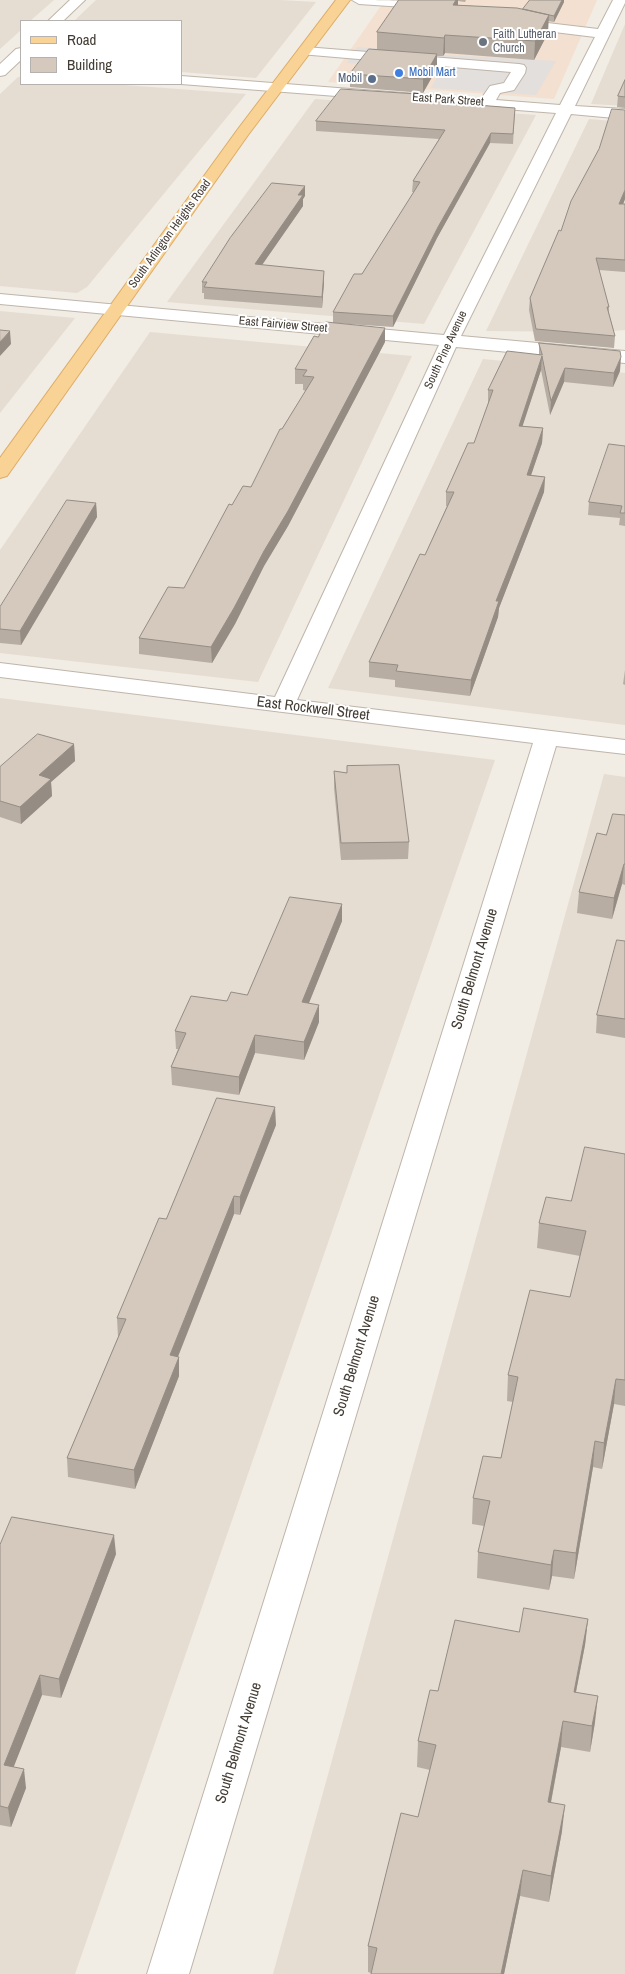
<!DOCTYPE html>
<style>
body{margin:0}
#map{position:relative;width:625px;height:1974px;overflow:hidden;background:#f1ece4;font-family:"Archivo Narrow",sans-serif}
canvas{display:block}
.legend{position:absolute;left:20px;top:20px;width:162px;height:65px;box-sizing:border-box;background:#fff;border:1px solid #b4b1ae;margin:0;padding:6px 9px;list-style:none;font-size:15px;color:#433c34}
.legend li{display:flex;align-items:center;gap:10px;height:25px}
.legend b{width:25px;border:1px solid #b4b1ae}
</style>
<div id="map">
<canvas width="625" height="1974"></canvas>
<ul class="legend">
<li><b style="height:6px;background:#f9d295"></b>Road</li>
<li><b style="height:14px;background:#d5c9bd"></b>Building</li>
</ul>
</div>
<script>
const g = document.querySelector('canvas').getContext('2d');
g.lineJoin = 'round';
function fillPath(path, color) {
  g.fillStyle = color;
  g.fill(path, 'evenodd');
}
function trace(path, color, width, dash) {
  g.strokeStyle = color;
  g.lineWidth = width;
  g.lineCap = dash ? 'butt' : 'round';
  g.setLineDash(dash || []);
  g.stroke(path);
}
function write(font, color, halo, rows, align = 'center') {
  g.font = font + ' "Archivo Narrow",sans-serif';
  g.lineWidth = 4;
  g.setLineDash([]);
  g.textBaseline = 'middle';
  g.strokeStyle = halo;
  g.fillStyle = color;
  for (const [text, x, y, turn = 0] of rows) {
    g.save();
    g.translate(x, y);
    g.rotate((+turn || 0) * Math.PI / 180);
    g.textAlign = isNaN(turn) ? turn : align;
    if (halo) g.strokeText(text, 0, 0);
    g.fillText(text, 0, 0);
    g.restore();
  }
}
fillPath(new Path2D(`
 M0 0H54L30 21H21V30L0 49Z
 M96 0H280L316 2 256 78 181 72V21H74Z
 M625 24V106L591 104Z
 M18 77H21V84H111L246 94 87 287 77 293 0 286V94Z
 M315 99 536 115 424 324 167 302Z
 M589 119 625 122V330L602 332 486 331Z
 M0 311 75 318 0 413Z
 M150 332 412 356 258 682 0 653V550Z
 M483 359 625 373V725L328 688Z
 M0 698 495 760 75 1974H0Z
 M604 774 625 777V1974H273Z`), '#e5ddd2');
fillPath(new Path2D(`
 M385 0H597L554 99 328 82Z`), '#f3e0d0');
fillPath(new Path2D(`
 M357 47 445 54V55L556 61 536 95 431 88 441 70 347 63Z`), '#e2dfdc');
const minor = new Path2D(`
 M70 0H85L63 21H48Z
 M352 0C368 0 434 0 442 5L435 9 359 4Z
 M613 0H625V3L575 106 625 109V119L571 114 461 336 625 351V363L456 347 297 700 625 740V754L556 746 189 1974H147L533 743 0 677V663L275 697 439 345 0 304V294L444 335 556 113 181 84H179H181V76L481 99 490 86 504 83 511 72 300 54 298 51 300 48 305 47 519 64 524 65 526 68 525 73 514 90 500 93 496 100 560 105 595 37 538 30 507 22 505 19 512 15 539 22 598 29Z
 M21 48V60L5 75 0 76V64L16 49Z`);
const major = new Path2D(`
 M336 0H350L248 135 7 476 0 478V458L238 129Z`);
trace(minor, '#bfb5aa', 2);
trace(major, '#ddad67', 2);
fillPath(minor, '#fff');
fillPath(major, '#f9d295');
fillPath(new Path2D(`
 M399 0H466L465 2 458 1V5L523 9 564 2 554 22 548 21V33L534 60 445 53 443 56H437V68L423 93 350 87V74L377 49V32Z
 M625 80V108L617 107 618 96Z
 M416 100 515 108 513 144 490 143 437 238 393 327 333 323V312L362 274 414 192H412L413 181 439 139 316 131V121Z
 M625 110V199L623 204H625V272L599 270 609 307V313L615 336 614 348 535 341 529 310 530 298 561 231Z
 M305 196 303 199V206L262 265 324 271V282L322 308 204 299V293H202V282Z
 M385 342 288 526 264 566 235 624 212 663 139 654V638L184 588 232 505 251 487 282 429 306 391 303 390V384H295V369Z
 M539 343 620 371 613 387 564 382 550 415 541 370 522 426 543 428 542 443 531 475 545 477 544 492 499 608 498 617 470 696 395 687V680L369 677V662L425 555 447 506H446V492L474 443 488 404V390L539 354Z
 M625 446V526L619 525 620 518 588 515 589 502Z
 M96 503 97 517 21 645 0 643V607Z
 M625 670V685L623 684Z
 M74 744 75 761 51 782 52 796 21 824 0 817V767Z
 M347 766 409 842 408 859 341 860 334 788V771L347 773Z
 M625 815V885L622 884 612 919 577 913 579 892 606 835Z
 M342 904V921L309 1003 319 1022 304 1060 255 1053 239 1095 172 1085 171 1067 178 1049H176L175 1031 227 1001 247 995Z
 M625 941V1038L596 1033 597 1015Z
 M276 1125 240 1215 234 1214 178 1357H179V1376L135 1489 68 1477 67 1458 118 1337 117 1318 166 1219Z
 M625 1154V1406L614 1404 602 1469 593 1467 574 1579 552 1576 549 1590 477 1578 478 1552 484 1526 472 1524 473 1498 501 1458 513 1402 507 1401 508 1375 570 1297 580 1256 537 1248 539 1223 571 1201Z
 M0 1545 116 1554 61 1698 42 1695 13 1767 26 1788 11 1827 0 1825Z
 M588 1619 585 1645 576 1692 595 1722 590 1752 561 1747 551 1803 562 1831 549 1902 520 1896 504 1974H371V1973L368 1972V1946L418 1817 430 1770 417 1767 418 1741 438 1691 519 1632Z`), '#b7ada3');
fillPath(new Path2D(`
 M456 0H458V13L453 5Z
 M562 0H564V2L554 22V16Z
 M549 15 548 33 534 60 535 41Z
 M445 35V53L443 56 444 38Z
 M437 54V68L423 93V79Z
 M491 133 490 143 437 238 393 327V316L438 227Z
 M305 186V196L303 199V206L255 275V264L298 195Z
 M625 190V199L619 215V204Z
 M324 271V282L322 308V297Z
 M385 328V342L288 526 264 566 235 624 212 663 211 647Z
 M10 331 11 344 0 356V342Z
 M542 356 541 370 518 440 519 426Z
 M621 357 620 371 613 387 614 373Z
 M565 368 564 382 550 415 551 401Z
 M543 428 542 443 526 490 527 475Z
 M545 477 544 492 499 608 498 617 470 696 471 680 496 601Z
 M96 503 97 517 21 645 20 631Z
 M74 744 75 761 51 782 52 796 21 824 20 807 39 775Z
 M624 864 622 884 612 919 614 898Z
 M342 904V921L302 1020V1002Z
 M319 1005V1022L304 1060V1042Z
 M255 1035V1053L239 1095V1077Z
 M275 1107 276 1125 240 1215V1197Z
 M234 1196V1214L171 1374 170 1355Z
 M179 1357V1376L135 1489 134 1470Z
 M616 1379 614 1404 602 1469 604 1443Z
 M595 1441 593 1467 574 1579 576 1553Z
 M114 1535 116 1554 61 1698 59 1679Z
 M554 1550 552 1576 549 1590 551 1565Z
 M588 1619 585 1645 571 1717 574 1692Z
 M40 1675 42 1695 7 1784 4 1765Z
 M598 1696 595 1722 590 1752 592 1726Z
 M563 1721 561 1747 546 1828 548 1802Z
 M24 1769 26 1788 11 1827 8 1808Z
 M565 1805 562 1831 549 1902 551 1876Z
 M523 1870 520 1896 504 1974H501Z`), '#958d84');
const building = new Path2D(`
 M399 0H456L453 5 517 8 549 15 535 41 445 35 444 38 377 32Z
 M530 0H562L554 16 523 9Z
 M369 49 437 54 423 79 350 74Z
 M625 80V97L618 96Z
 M341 89 417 94 413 100 515 108 513 134 491 133 438 227 393 316 333 312 354 274H362L420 182 413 181 445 130 316 121Z
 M612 109 625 110V190L619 204H625V260L596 258 609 307H607L615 336 536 329 530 298 559 230 561 231 571 201 599 149Z
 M272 183 305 186 298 195H303L255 264 324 271 322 297 204 287 207 282H202L230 238Z
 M326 322 385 328 288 511 264 551 234 608 211 647 139 638 168 587 184 588 229 504 232 505 243 486 251 487 280 429H282L314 377 303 376 307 370 295 369 314 336 318 337Z
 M0 330 10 331 0 342Z
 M539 343 620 351 621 357 614 373 565 368 551 401 542 356 519 426 543 428 527 475 545 477 496 601H499L471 680 396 671 398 665 369 662 420 554 425 555 454 492H446L468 443H474L493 390H488L507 351 542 355Z
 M609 444 625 446V513H620L622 506 589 502Z
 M67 500 96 503 20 631 0 629V607Z
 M38 734 74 744 39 775 51 779 20 807 0 801V767Z
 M399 765 409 842 341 843 334 771 347 773V766Z
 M613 814 625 815V864H624L614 898 579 892 597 833 606 835Z
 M290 897 342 904 302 1002 319 1005 304 1042 255 1035 239 1077 171 1067 186 1033 175 1031 191 996 227 1001 231 992 247 995Z
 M617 940 625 941V1019L597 1015Z
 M217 1098 275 1107 240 1197 234 1196 170 1355 179 1357 134 1470 67 1458 126 1319 117 1318 159 1218 166 1219Z
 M585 1147 625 1154V1380L616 1379 604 1443 595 1441 576 1553 554 1550 551 1565 478 1552 490 1501 473 1498 483 1456 501 1458 518 1377 508 1375 530 1290 570 1297 586 1231 539 1223 546 1197 571 1201Z
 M12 1517 114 1535 59 1679 40 1675 4 1765 24 1769 8 1808 0 1806V1545Z
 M524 1608 588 1619 574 1692 598 1696 592 1726 563 1721 548 1802 565 1805 551 1876 523 1870 501 1974H371L377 1948 368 1946 401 1813 418 1817 436 1745 418 1741 430 1690 438 1691 455 1620 519 1632Z`);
fillPath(building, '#d5c9bd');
trace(building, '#958d84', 1);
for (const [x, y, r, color] of [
 [483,42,5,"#6b7280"],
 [399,73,5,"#3f7fe0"],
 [372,79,5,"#5c6f8a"]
]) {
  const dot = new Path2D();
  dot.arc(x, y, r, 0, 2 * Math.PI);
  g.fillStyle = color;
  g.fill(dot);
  trace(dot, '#fff', 2);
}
write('12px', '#5b616d', '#fff', [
 ["Faith Lutheran",493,35],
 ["Church",493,49]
], 'left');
write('12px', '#366cbe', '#fff', [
 ["Mobil Mart",409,73]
], 'left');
write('12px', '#4e5e75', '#fff', [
 ["Mobil",362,79]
], 'right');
write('12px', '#433c34', '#fff', [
 ["East Park Street",448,100,4],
 ["South Arlington Heights Road",170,234,-54],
 ["East Fairview Street",283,325,5],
 ["South Pine Avenue",446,350,-65]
]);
write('15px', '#433c34', '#fff', [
 ["East Rockwell Street",313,709,7],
 ["South Belmont Avenue",475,969,-73],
 ["South Belmont Avenue",357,1356,-73],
 ["South Belmont Avenue",239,1743,-73]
]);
</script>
